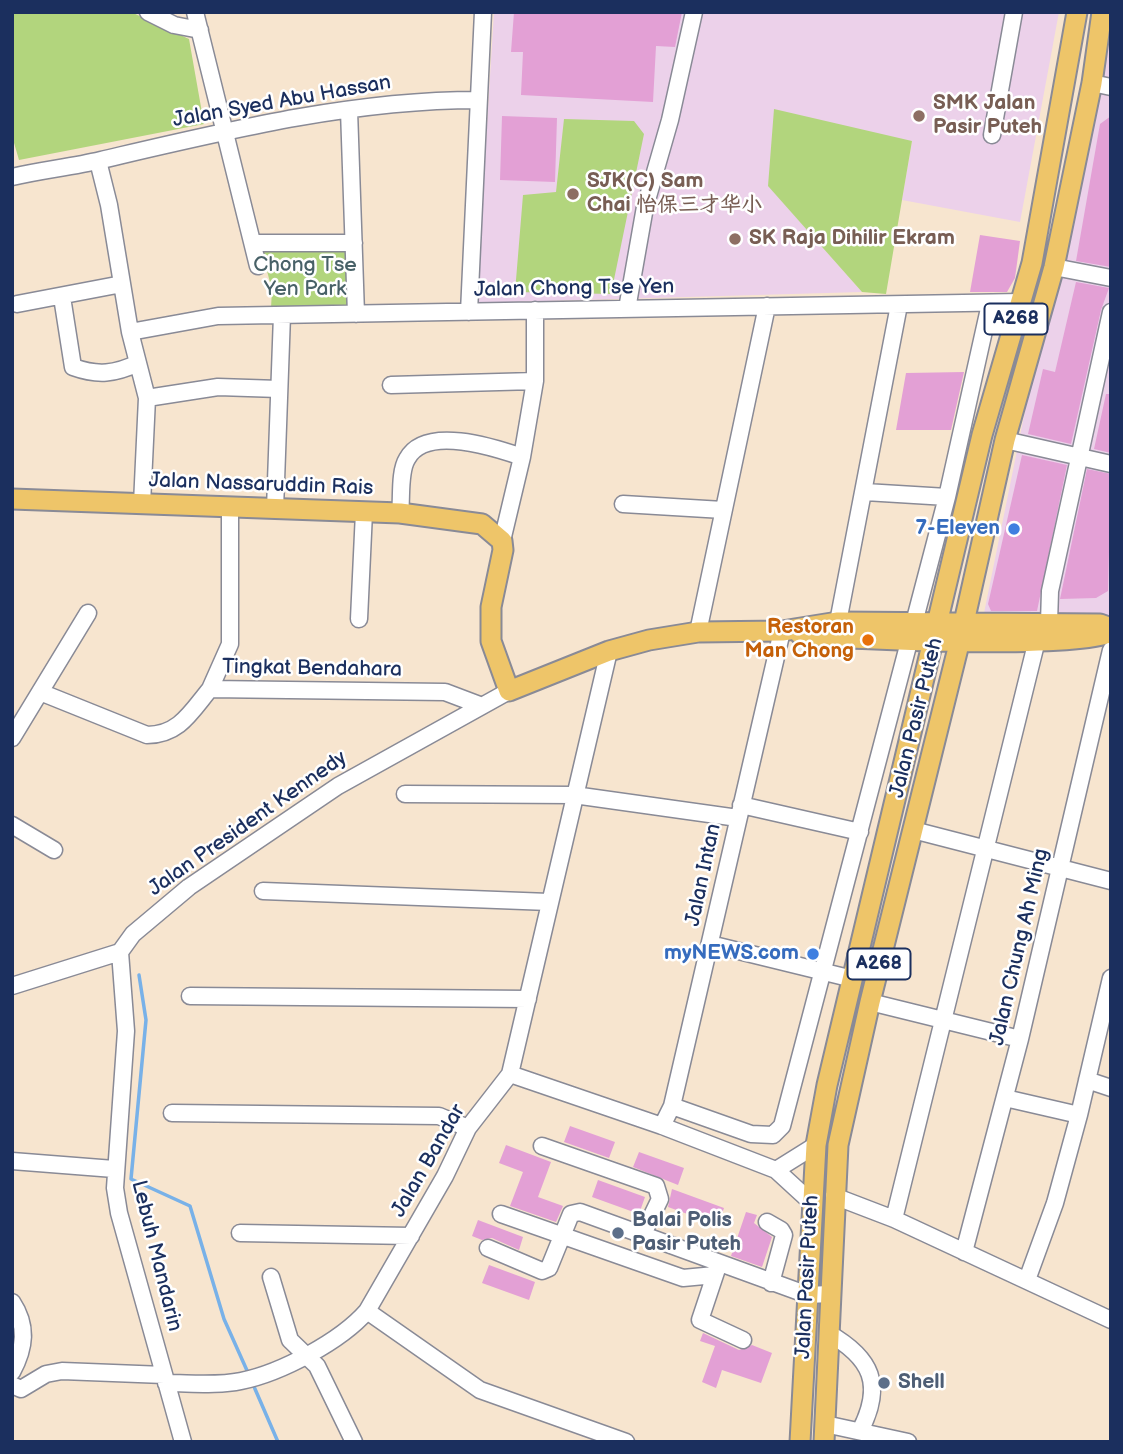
<!DOCTYPE html>
<meta charset="utf-8">
<style>
body{margin:0}
#map{position:relative;width:1123px;height:1454px;overflow:hidden;background:#f7e5cf;font-family:"Balsamiq Sans",sans-serif}
canvas{display:block}
.frame{position:absolute;inset:0;border:14px solid #1b2f5e;pointer-events:none}
</style>
<div id="map">
<canvas width="1123" height="1454"></canvas>
<div class="frame"></div>
</div>
<script>
const g = document.querySelector('canvas').getContext('2d');
g.lineJoin = 'round';
function fillPath(path, color) {
  g.fillStyle = color;
  g.fill(path, 'evenodd');
}
function trace(path, color, width, dash) {
  g.strokeStyle = color;
  g.lineWidth = width;
  g.lineCap = dash ? 'butt' : 'round';
  g.setLineDash(dash || []);
  g.stroke(path);
}
function write(font, color, halo, rows, align = 'center') {
  g.font = font + ' "Balsamiq Sans","LXGW WenKai TC",sans-serif';
  g.lineWidth = 5;
  g.setLineDash([]);
  g.textBaseline = 'middle';
  g.strokeStyle = halo;
  g.fillStyle = color;
  for (const [text, x, y, turn = 0] of rows) {
    g.save();
    g.translate(x, y);
    g.rotate((+turn || 0) * Math.PI / 180);
    g.textAlign = isNaN(turn) ? turn : align;
    if (halo) g.strokeText(text, 0, 0);
    g.fillText(text, 0, 0);
    g.restore();
  }
}
fillPath(new Path2D(`
 M494 12H1059L1020 222 902 200 912 141 769 186 862 292 476 303Z
 M1106 12H1111V626L982 623Z`), '#ecd1ea');
fillPath(new Path2D(`
 M12 12H131L189 39 204 124 19 160 12 136Z
 M774 109 912 141 886 294 862 292 768 186Z
 M564 119 634 121 644 134 611 294 515 292 523 195 556 192Z
 M261 248H346L349 307 271 308 272 290Z`), '#b2d57d');
trace(new Path2D(`
 M139 975 146 1020 131 1179 190 1206 224 1319 249 1375
 M252 1382 278 1442`), '#78b1e8', 3.5);
fillPath(new Path2D(`
 M514 12H682L675 47 656 46 653 102 521 95 523 52H511Z
 M502 116 557 118 555 182 500 180Z
 M1111 116V267L1076 261 1100 124Z
 M980 235 1020 241 1015 278 1007 292H970Z
 M1076 282 1109 288 1101 310 1071 444 1028 434 1043 369 1055 372Z
 M964 372 951 430H896L906 373Z
 M1106 394H1111V453L1094 449Z
 M1022 455 1067 465 1037 611H991L988 604Z
 M1087 469 1111 474 1108 591 1096 598 1060 599Z
 M570 1126 615 1142 609 1158 564 1142Z
 M506 1145 551 1162 538 1197 563 1206 556 1222 510 1206 523 1172 499 1163Z
 M639 1152 684 1168 678 1185 633 1167Z
 M598 1180 645 1197 639 1214 592 1197Z
 M672 1189 724 1208 718 1225 668 1207Z
 M746 1212 757 1215 754 1223 772 1237 762 1267 731 1256Z
 M478 1220 523 1237 519 1250 492 1238 482 1240 472 1236Z
 M489 1265 535 1282 529 1300 482 1283Z
 M703 1333 739 1350 752 1345 772 1353 761 1383 722 1370 716 1388 702 1382 715 1346 700 1341Z`), '#e3a0d5');
const minor = new Path2D(`
 M148 12 174 25 200 30
 M195 12 258 266
 M1092 83 1111 87
 M349 110 356 314
 M992 135 1014 12
 M98 161 109 205 130 332 147 398 142 504
 M12 177C42 170 72 167 101 160 225 131 350 100 478 100
 M253 243H354
 M1054 267 1111 278
 M62 297 73 367C98 376 115 374 138 363
 M17 304 122 284
 M627 309 645 207 670 120 694 12
 M469 312 483 12
 M130 332 218 316 1021 302
 M391 385 535 381
 M147 398 218 387 279 389
 M1005 440 1111 464
 M865 492 947 497
 M623 504 723 510
 M275 509 282 315
 M400 513C402 498 399 472 407 459 425 425 493 447 522 457
 M502 541 522 457 535 381V310
 M359 619 364 512
 M838 622 899 305
 M1049 623 1050 591 1111 312
 M698 632 767 306
 M210 689 230 644V507
 M40 692 147 735C179 735 191 712 210 689L445 692 482 706
 M12 738 88 613
 M405 794 574 795 738 818
 M741 805 860 832
 M12 825 54 850
 M913 830 1111 881
 M263 891 549 902
 M710 944 853 979
 M120 952 126 1031 115 1188 119 1213 183 1442
 M12 986 120 952 133 934 189 887 338 786 509 691
 M190 996 528 999
 M870 1002 1020 1039
 M510 1074 662 1126 776 1170 812 1203
 M1087 1080 1111 1088
 M1005 1098 1079 1115 1055 1203 1027 1280
 M672 1106 751 1134 773 1135 782 1126 947 497 990 304
 M172 1113 439 1116 468 1128
 M1079 1115 1111 978
 M662 1126 672 1106 782 631
 M542 1146 656 1186 660 1199 643 1234
 M12 1161 114 1169
 M776 1170 816 1145
 M834 1196 894 1219 1111 1320
 M501 1214 683 1278 715 1275
 M894 1219 1037 640
 M767 1222 781 1230 784 1235 771 1283
 M240 1233 411 1236
 M488 1248 542 1271 549 1268 571 1214 580 1212 808 1295 829 1294
 M964 1252 1020 1039 1111 650
 M717 1269 700 1320 743 1340
 M271 1277 290 1340 317 1366 354 1442
 M12 1302C28 1326 25 1348 12 1372
 M367 1311 480 1390 626 1442
 M828 1333C872 1358 884 1385 860 1431
 M166 1383C190 1383 218 1386 241 1381 281 1373 341 1341 367 1311L445 1176 468 1128 510 1074 609 651
 M12 1385 21 1389 46 1374 62 1371 164 1375
 M825 1424 908 1442`);
const major = new Path2D(`
 M12 499 400 513 482 524 502 541 503 550 491 607V641L509 691 609 651 649 640 698 632 782 631 838 622 1100 624 1111 628
 M800 634C844 640 1081 649 1111 632
 M800 1442 816 1145 827 1085 982 435 1032 263 1077 12
 M824 1442 838 1145 870 1002 960 640 1005 440 1054 267 1092 83 1102 12`);
trace(minor, '#898a96', 19);
trace(major, '#898a96', 23);
trace(minor, '#fff', 16);
trace(major, '#eec569', 19);
for (const [x, y, r, color] of [
 [919,116,7,"#8d6e63"],
 [573,194,7,"#8d6e63"],
 [735,239,7,"#8d6e63"],
 [1014,529,7,"#3f7fe0"],
 [868,640,7,"#e8710a"],
 [813,954,7,"#3f7fe0"],
 [618,1233,7,"#5c6f8a"],
 [884,1383,7,"#5c6f8a"]
]) {
  const dot = new Path2D();
  dot.arc(x, y, r, 0, 2 * Math.PI);
  g.fillStyle = color;
  g.fill(dot);
  trace(dot, '#fff', 2.5);
}
for (const [x, y, w] of [
 [1016,319,63],
 [879,964,63]
]) {
  const box = new Path2D();
  box.roundRect(x - w / 2, y - 15.5, w, 31, 5);
  g.fillStyle = '#fff';
  g.fill(box);
  trace(box, '#1b2f5e', 2);
}
write('bold 19px', '#1b2f5e', null, [
 ["A268",1016,319],
 ["A268",879,964]
]);
write('21px', '#1b2f5e', '#fff', [
 ["Jalan Syed Abu Hassan",282,102,-10],
 ["Jalan Chong Tse Yen",574,289,-1],
 ["Jalan Nassaruddin Rais",261,485,2],
 ["Tingkat Bendahara",312,669,1],
 ["Jalan Pasir Puteh",917,718,-76],
 ["Jalan President Kennedy",248,824,-35],
 ["Jalan Intan",704,875,-78],
 ["Jalan Chung Ah Ming",1020,947,-77],
 ["Jalan Bandar",429,1161,-60],
 ["Lebuh Mandarin",156,1256,76],
 ["Jalan Pasir Puteh",808,1277,-87]
]);
write('bold 21px', '#785e54', '#fff', [
 ["SMK Jalan",933,104],
 ["Pasir Puteh",933,128],
 ["SJK(C) Sam",587,182],
 ["Chai 怡保三才华小",587,206],
 ["SK Raja Dihilir Ekram",749,239]
], 'left');
write('21px', '#486167', '#fff', [
 ["Chong Tse",305,266],
 ["Yen Park",305,290]
]);
write('bold 21px', '#366cbe', '#fff', [
 ["7-Eleven",1000,529],
 ["myNEWS.com",799,954]
], 'right');
write('bold 21px', '#c56008', '#fff', [
 ["Restoran",854,628],
 ["Man Chong",854,652]
], 'right');
write('bold 21px', '#4e5e75', '#fff', [
 ["Balai Polis",632,1221],
 ["Pasir Puteh",632,1245],
 ["Shell",898,1383]
], 'left');
</script>
